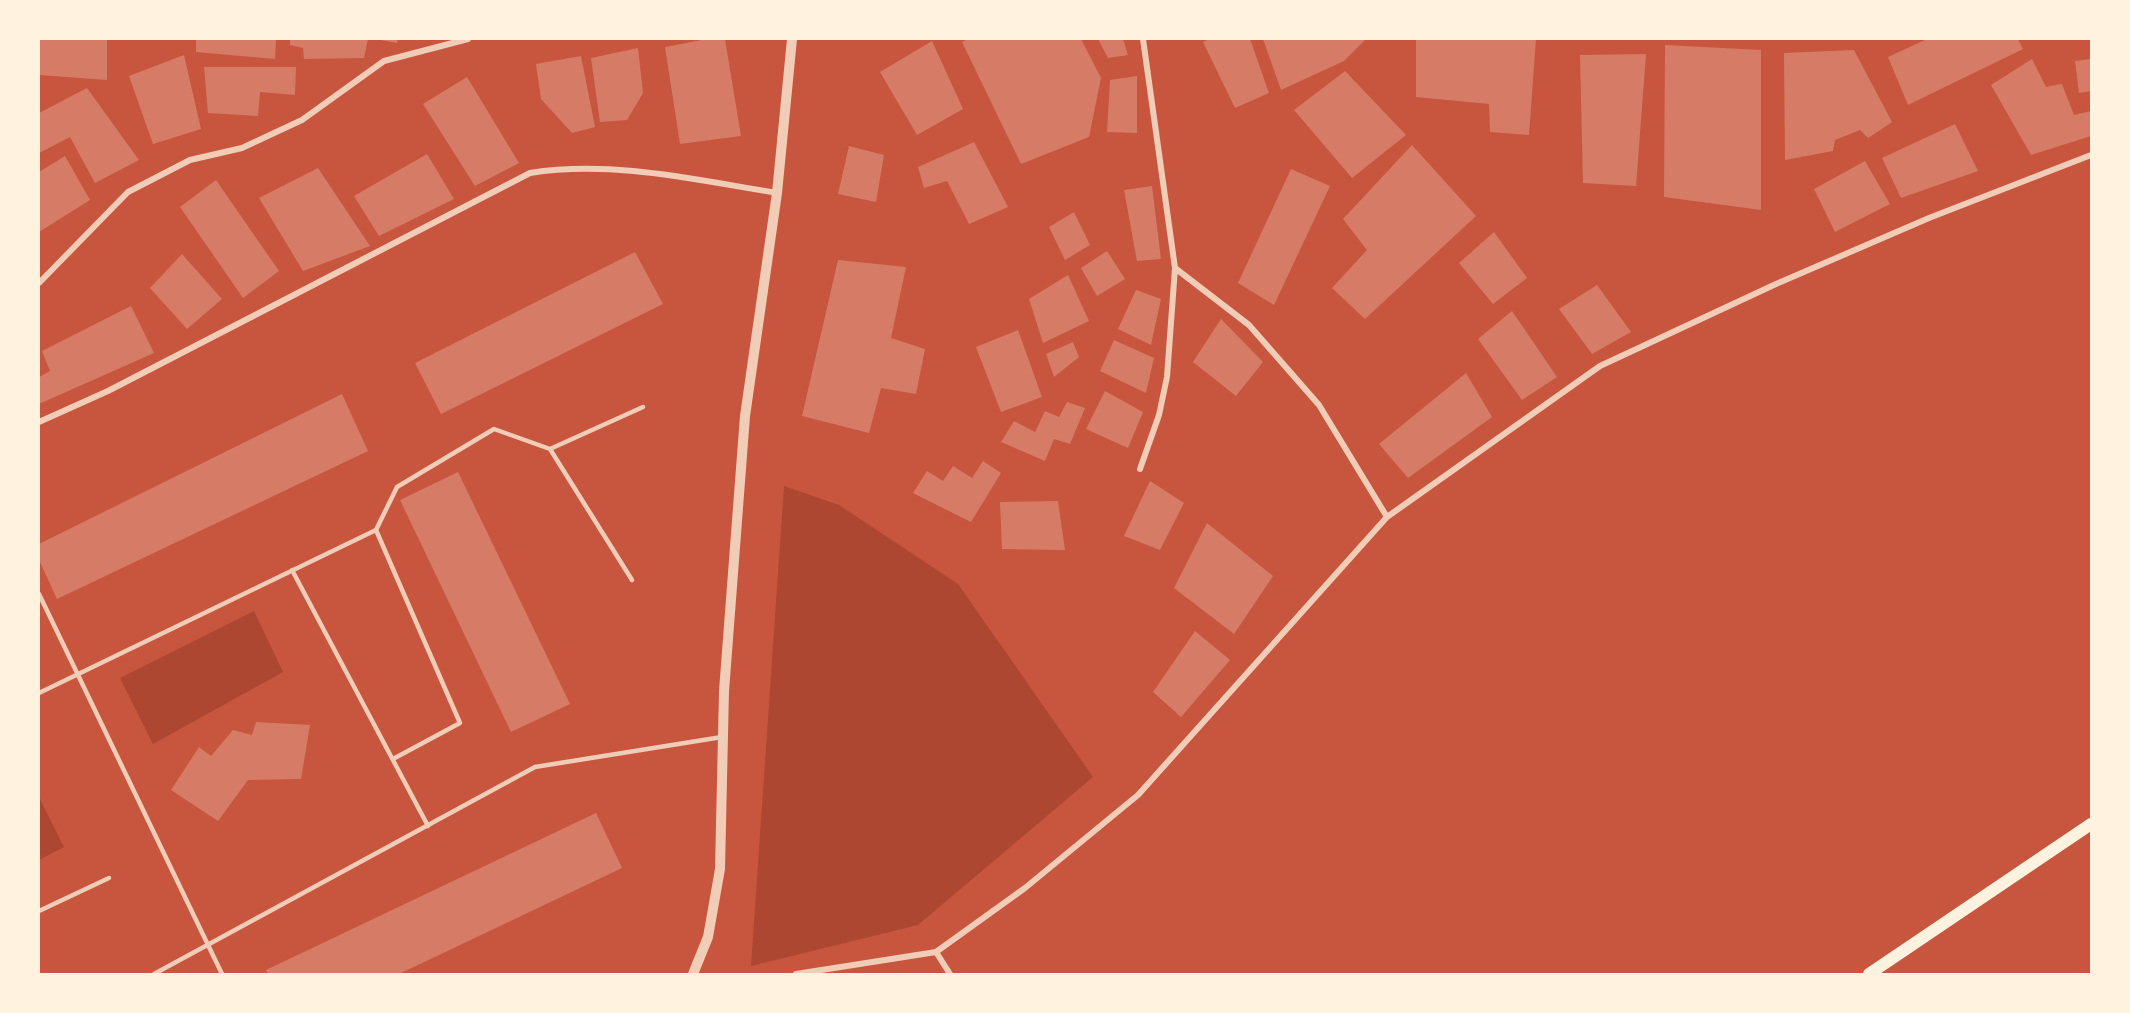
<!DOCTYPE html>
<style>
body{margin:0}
#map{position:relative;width:2130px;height:1013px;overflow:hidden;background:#c8553d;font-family:Ubuntu,sans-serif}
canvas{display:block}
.frame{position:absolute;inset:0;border:40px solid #fff3e0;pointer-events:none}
</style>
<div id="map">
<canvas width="2130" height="1013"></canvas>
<div class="frame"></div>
</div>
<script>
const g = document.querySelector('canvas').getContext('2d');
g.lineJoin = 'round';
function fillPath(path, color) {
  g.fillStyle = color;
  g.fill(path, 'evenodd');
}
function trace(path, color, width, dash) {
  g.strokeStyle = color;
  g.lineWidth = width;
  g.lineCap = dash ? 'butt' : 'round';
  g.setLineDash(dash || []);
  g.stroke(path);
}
fillPath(new Path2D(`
 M784 486 839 505 958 584 1093 777 918 925 751 966Z
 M254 611 283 672 153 744 120 678Z
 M39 797 64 847 39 860Z`), '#ae4732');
fillPath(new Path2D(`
 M39 39H107V80L39 75Z
 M196 39H276L275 59 196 52Z
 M290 39H368L364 58 304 59 303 48 290 45Z
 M375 39H398L397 43Z
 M707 39H725L741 136 680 144 665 47Z
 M968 39H1081L1101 78 1089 137 1021 164 962 42Z
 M1098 39H1123L1128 55 1108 58Z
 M1209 39H1250L1269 93 1235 108 1203 42Z
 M1263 39H1366L1344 61 1281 90Z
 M1416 39H1536L1529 135 1490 132 1489 104 1416 97Z
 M1927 39H2018L2023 49 1908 105 1888 57Z
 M932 41 963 109 917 135 880 72Z
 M1665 45 1761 50V210L1664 197Z
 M638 48 643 93 627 120 600 122 591 58Z
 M1854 50 1892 122 1868 138 1860 130 1835 140 1833 151 1785 160 1784 53Z
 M1646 54 1636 186 1583 183 1580 55Z
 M184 55 201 129 153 144 129 76Z
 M581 56 595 127 572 133 541 99 536 64Z
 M2032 59 2046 87 2062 84 2074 115 2091 111V136L2031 155 1991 85Z
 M2091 59V91L2079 93 2075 61Z
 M204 67H296L295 95 260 92 258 116 208 113Z
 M1345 71 1406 135 1352 178 1294 110Z
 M1137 76V133L1107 132 1110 80Z
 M467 77 519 163 475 186 423 104Z
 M87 88 139 160 95 183 70 137 39 153V113Z
 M1955 124 1978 171 1901 198 1882 158Z
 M974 142 1008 207 969 224 947 181 924 188 918 167Z
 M1412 145 1476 216 1365 319 1332 288 1367 250 1343 219Z
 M849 146 884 155 876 202 838 194Z
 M427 154 454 199 379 236 354 196Z
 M65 156 90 200 39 232V172Z
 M1865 161 1890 204 1835 232 1814 189Z
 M318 168 370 246 303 271 259 198Z
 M1291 169 1330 186 1274 305 1238 283Z
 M216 180 279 271 243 298 180 207Z
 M1152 186 1161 259 1137 261 1124 190Z
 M1074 212 1090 245 1065 260 1049 227Z
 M1494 232 1527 278 1493 304 1459 263Z
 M1107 251 1125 279 1097 296 1081 268Z
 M635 252 663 304 441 414 415 363Z
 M182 254 222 299 187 329 150 288Z
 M838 260 906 267 891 338 925 349 916 394 881 388 869 433 802 416Z
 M1068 275 1089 321 1043 343 1029 299Z
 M1597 285 1631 332 1592 354 1559 309Z
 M1136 290 1161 299 1151 345 1118 329Z
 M131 306 154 353 39 404V377L50 371 42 351Z
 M1512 311 1557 377 1522 400 1478 339Z
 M1221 319 1263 362 1236 396 1193 362Z
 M1018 330 1042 397 1001 412 976 347Z
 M1114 340 1154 358 1146 393 1100 371Z
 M1073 342 1079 357 1054 377 1046 354Z
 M1466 373 1492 417 1408 478 1379 444Z
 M1105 391 1143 412 1128 448 1086 429Z
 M342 394 368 451 57 599 39 560V544Z
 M1067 402 1085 408 1070 444 1054 439 1045 461 1001 442 1014 421 1035 432 1045 411 1059 417Z
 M983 461 1001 473 971 522 913 493 927 471 943 481 953 466 972 478Z
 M458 472 570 704 511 732 400 500Z
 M1150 481 1184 503 1160 550 1124 536Z
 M1058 501 1065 550 1002 549 1000 502Z
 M1207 523 1273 576 1234 634 1174 588Z
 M1195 631 1230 660 1181 717 1153 692Z
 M256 722 310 725 301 779 248 780 218 821 171 790 199 747 211 756 233 730 252 735Z
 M596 813 622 868 399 974H268L266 970Z`), '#d67c66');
trace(new Path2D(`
 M550 449 632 580
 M376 530 460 723 393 759
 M292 570 428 826
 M39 594 222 974
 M39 693 376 530 397 487 494 429 550 449 643 407
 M39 911 109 878
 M154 974 535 767 722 737`), '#f1ccb7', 4.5);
trace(new Path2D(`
 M1143 39 1175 268 1249 325 1319 405 1387 517
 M39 283 128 192 190 160 242 148 302 120 384 61 468 39
 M39 422 108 391 530 173C612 160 696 180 777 193
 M1140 469 1159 415 1167 377 1175 268
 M936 952 950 974
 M796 974 936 952 1025 888 1138 795 1387 517 1600 366 1776 284 1929 218 2091 155`), '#f1ccb7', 6);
trace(new Path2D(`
 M693 974 708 937 720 869 724 691 745 416 777 193 792 39`), '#f1ccb7', 10);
trace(new Path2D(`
 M1869 974 2091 824`), '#fff3e0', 12);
</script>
